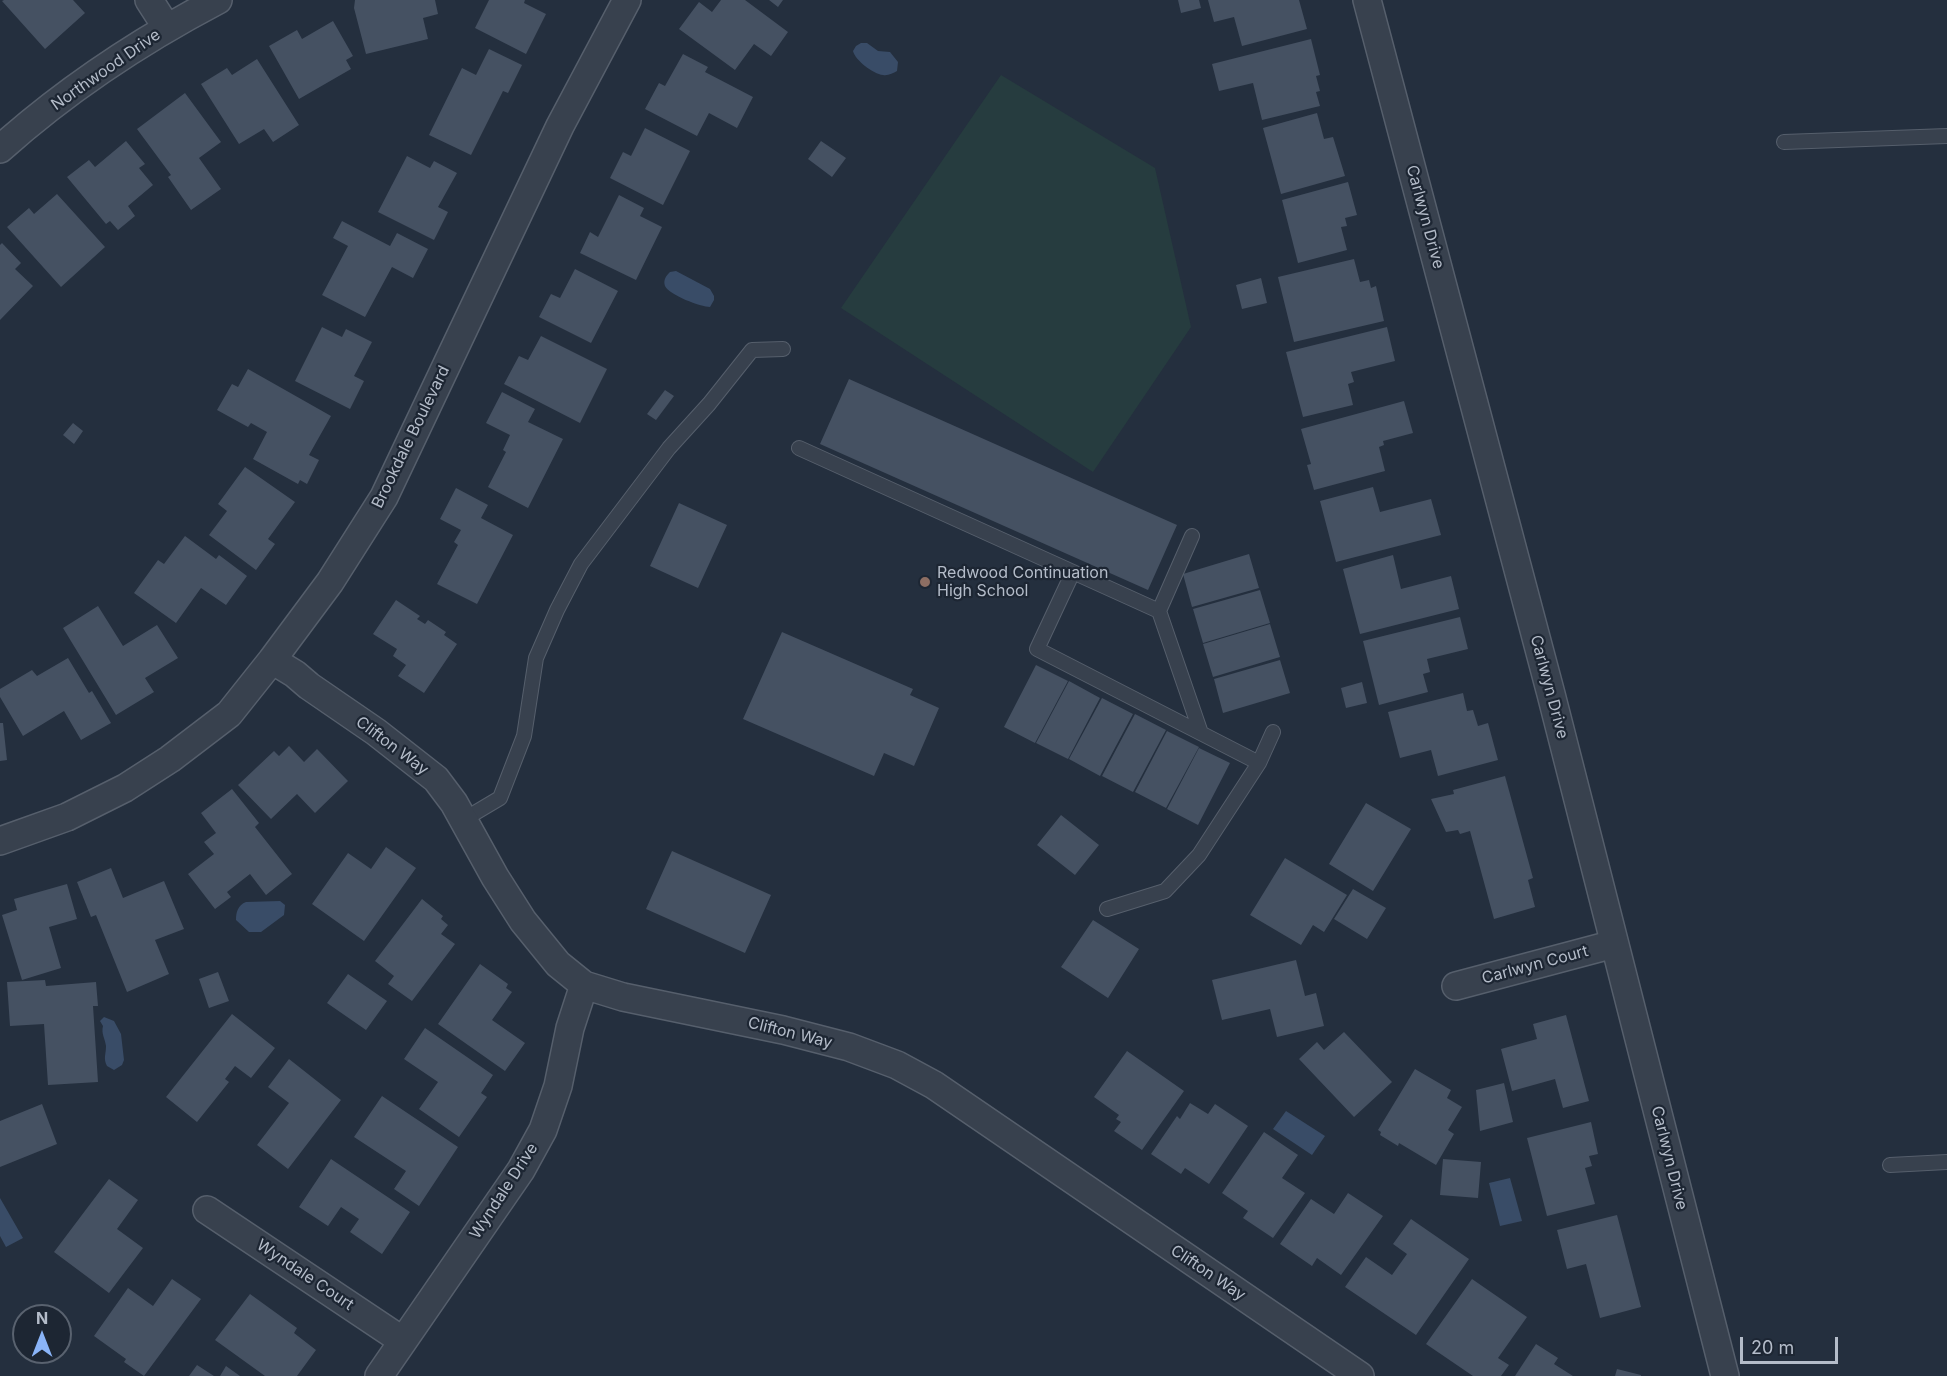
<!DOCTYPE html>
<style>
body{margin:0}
#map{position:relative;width:1947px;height:1376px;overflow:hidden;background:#242f3e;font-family:Inter,sans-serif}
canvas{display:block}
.north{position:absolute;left:12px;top:1304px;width:60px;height:60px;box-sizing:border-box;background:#1d2633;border:2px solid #59626f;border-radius:50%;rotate:0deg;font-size:16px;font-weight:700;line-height:24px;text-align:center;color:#b4bcc9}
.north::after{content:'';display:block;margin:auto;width:21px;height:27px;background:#8ab4f8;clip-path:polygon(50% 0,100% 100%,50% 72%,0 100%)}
.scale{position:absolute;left:1740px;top:1337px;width:98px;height:27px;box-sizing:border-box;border:3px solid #b4bcc9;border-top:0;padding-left:8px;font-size:18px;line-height:21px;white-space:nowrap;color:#b4bcc9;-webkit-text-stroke:4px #1d2633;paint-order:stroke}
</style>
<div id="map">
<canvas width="1947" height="1376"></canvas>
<div class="north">N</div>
<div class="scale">20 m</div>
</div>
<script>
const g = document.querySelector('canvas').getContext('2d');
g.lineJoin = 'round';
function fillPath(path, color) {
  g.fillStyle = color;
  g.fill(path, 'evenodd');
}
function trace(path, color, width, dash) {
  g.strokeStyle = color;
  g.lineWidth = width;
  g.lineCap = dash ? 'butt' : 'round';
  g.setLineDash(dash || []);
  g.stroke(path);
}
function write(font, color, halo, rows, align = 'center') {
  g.font = font + ' Inter,sans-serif';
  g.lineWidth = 4.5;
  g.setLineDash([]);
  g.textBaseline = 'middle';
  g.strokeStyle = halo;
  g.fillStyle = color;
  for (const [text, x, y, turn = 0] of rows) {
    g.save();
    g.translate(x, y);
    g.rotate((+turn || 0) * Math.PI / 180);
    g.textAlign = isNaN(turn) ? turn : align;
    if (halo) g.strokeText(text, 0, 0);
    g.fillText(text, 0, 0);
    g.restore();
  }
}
fillPath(new Path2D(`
 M1001 75 1155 168 1191 327 1093 472 841 308Z`), '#263c3f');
fillPath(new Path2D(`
 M861 43H867L878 51 890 52 898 62 897 71C893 73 888 76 883 75 873 74 855 60 853 51L856 46Z
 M676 271 710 289 714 296V300L710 307C701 307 669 295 665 286 663 280 666 276 670 272Z
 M280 901 285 905 284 915 261 932H249L236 920C236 912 238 905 246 902Z
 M104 1017 114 1021 121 1034 124 1060 122 1065 114 1070 107 1066C103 1058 106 1055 106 1046 105 1038 101 1034 103 1026L100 1021Z
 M1286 1111 1325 1136 1312 1155 1273 1129Z
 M1510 1178 1522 1221 1500 1226 1489 1183Z
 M0 1198 23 1238 6 1247 0 1236Z`), '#394c67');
fillPath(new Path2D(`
 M4 0H73L85 13 45 49 2 1Z
 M355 0H435L438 14 423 18 428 39 366 54 354 8Z
 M489 0H525L524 3 546 14 526 54 475 28Z
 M721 0H745L788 32 771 56 754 44 735 70 679 29 699 2 712 12Z
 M769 0H783L778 7Z
 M1178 0H1199L1201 8 1181 13Z
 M1208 0H1299L1307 29 1242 46 1234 17 1214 22Z
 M333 21 353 56 346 60 351 69 299 99 269 46 297 30 302 39Z
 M1311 39 1320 75 1316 76 1320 91 1316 92 1320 106 1262 120 1253 83 1219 91 1212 64Z
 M489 49 522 65 508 93 503 91 471 155 429 135 462 68 476 75Z
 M683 54 708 67 705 72 753 97 737 128 709 113 697 136 645 109 659 83 665 86Z
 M257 59 299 125 273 142 264 129 239 144 201 84 227 68 232 75Z
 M185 93 221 142 199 158 221 189 191 210 168 177 171 175 137 129Z
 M1317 113 1324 139 1333 137 1345 176 1281 194 1263 128Z
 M645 128 690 151 663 205 610 178 623 152 631 156Z
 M126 141 145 164 139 168 153 185 128 206 135 216 118 230 110 221 106 224 67 177 89 160 95 167Z
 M821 141 846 158 832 177 808 159Z
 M407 156 430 168 434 161 457 173 438 207 448 212 434 240 378 212Z
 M1348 182 1357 215 1345 218 1347 226 1341 227 1347 250 1298 263 1282 200Z
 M57 194 105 247 61 287 7 227 29 208 34 214Z
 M619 195 644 208 640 216 662 227 636 280 580 253 590 232 598 237Z
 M342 221 390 246 397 233 428 249 413 278 392 267 365 317 322 295 348 246 333 238Z
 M2 243 21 263 15 269 33 286 0 320V245Z
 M1354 259 1360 282 1369 280 1371 288 1376 286 1384 321 1294 342 1278 277Z
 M575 269 618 291 591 343 539 317 551 294 560 298Z
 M1261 278 1267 303 1242 309 1236 285Z
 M322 327 342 337 346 329 372 342 354 376 364 381 350 409 295 381Z
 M1387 327 1395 361 1351 372 1354 382 1348 384 1353 405 1303 417 1286 352Z
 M541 336 607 369 580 423 504 384 519 356 528 360Z
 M248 369 331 416 309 455 319 460 307 484 300 480 298 484 253 459 267 432 251 423 248 427 217 410 232 384 238 387Z
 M849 379 1177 525 1148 590 820 444Z
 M665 390 674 396 656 420 647 414Z
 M502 392 535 409 528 422 563 439 528 508 488 487 506 452 503 450 510 435 486 423Z
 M1404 401 1413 433 1383 441 1384 445 1379 447 1385 471 1314 490 1307 465 1311 464 1301 429Z
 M73 423 83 431 74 444 63 435Z
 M245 467 295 502 268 539 275 544 256 570 209 535 227 511 218 504Z
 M1373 487 1380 512 1431 499 1441 535 1336 562 1320 501Z
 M456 488 488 505 481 518 513 535 477 604 437 584 458 545 454 542 461 530 440 519Z
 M679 503 727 525 698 588 650 566Z
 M185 536 216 559 219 555 247 576 226 605 201 588 176 623 134 593 158 560 164 564Z
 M1249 554 1259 588 1192 607 1183 574Z
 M1393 555 1401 589 1451 576 1459 609 1360 634 1343 569Z
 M1260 590 1270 623 1203 643 1193 609Z
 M396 600 420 616 417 619 425 624 428 620 446 632 444 635 457 644 424 693 398 676 406 665 393 656 397 649 373 634Z
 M98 606 123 646 157 625 178 658 145 678 154 692 116 715 63 628Z
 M1460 617 1468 649 1427 659 1430 672 1423 674 1428 692 1379 705 1363 641Z
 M1270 624 1280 657 1213 677 1203 644Z
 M782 632 913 689 910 695 939 708 914 766 884 753 874 776 743 719Z
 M68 658 89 693 92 691 111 723 81 740 64 711 23 736 0 697V689L32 670 37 676Z
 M1280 660 1290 693 1223 713 1214 679Z
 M1036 665 1068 681 1035 743 1004 727Z
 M1069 681 1100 698 1068 759 1036 743Z
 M1362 682 1367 703 1346 708 1341 688Z
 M1463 693 1467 711 1473 710 1478 726 1488 723 1498 760 1438 776 1431 750 1400 758 1388 712Z
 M1102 698 1133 714 1100 776 1069 759Z
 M1135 714 1166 730 1133 792 1102 776Z
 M0 723H3L7 760 0 761Z
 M1167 731 1199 747 1166 808 1135 792Z
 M289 746 304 762 317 749 348 781 315 813 297 794 271 819 238 785 274 751 279 756Z
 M1199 748 1230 763 1198 825 1167 809Z
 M1505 776 1533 878 1528 880 1535 907 1494 919 1470 831 1460 834 1458 830 1446 832 1431 799 1454 794 1453 790Z
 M232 789 259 823 255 827 292 874 266 895 250 874 227 892 231 897 215 909 188 874 214 854 204 842 216 833 201 813Z
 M1366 803 1411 829 1373 891 1329 864Z
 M1061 815 1099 845 1075 875 1037 845Z
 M386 847 416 868 364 941 312 904 348 853 371 869Z
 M672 851 771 895 745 953 646 909Z
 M1285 858 1347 895 1324 932 1313 925 1301 945 1250 915Z
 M111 868 123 898 164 881 184 929 155 940 169 974 127 992 96 915 91 917 77 882Z
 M67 884 77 919 49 927 61 968 22 980 2 915 17 910 14 899Z
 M1353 889 1386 908 1367 939 1334 919Z
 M422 899 443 916 441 919 448 925 441 934 455 944 412 1001 388 984 394 976 375 961Z
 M1093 920 1139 949 1108 998 1061 967Z
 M1296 960 1305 996 1316 993 1324 1026 1277 1037 1270 1009 1222 1020 1212 980Z
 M480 964 508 984 506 988 512 992 492 1020 525 1043 505 1071 438 1024Z
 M218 972 229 1001 209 1008 199 979Z
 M348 974 387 1001 366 1030 327 1003Z
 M45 980 46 986 96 982 98 1006H93L98 1082 48 1085 44 1024 10 1026 7 982Z
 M232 1014 275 1048 251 1078 235 1066 225 1079 229 1082 197 1122 166 1097Z
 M1566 1015 1589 1101 1563 1108 1555 1079 1512 1091 1501 1049 1537 1039 1533 1024Z
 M425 1028 493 1075 481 1093 487 1097 459 1137 419 1109 438 1082 404 1059Z
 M1344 1032 1392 1082 1354 1117 1299 1059 1317 1042 1324 1050Z
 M1127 1051 1184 1091 1142 1150 1114 1131 1121 1122 1116 1119 1119 1115 1094 1097Z
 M289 1059 341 1100 288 1169 257 1145 289 1103 268 1087Z
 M1415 1069 1451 1090 1447 1098 1462 1107 1448 1130 1454 1134 1436 1165 1399 1143 1398 1146 1380 1135 1381 1132 1378 1130Z
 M1504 1083 1513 1122 1480 1131 1476 1090Z
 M382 1096 458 1147 419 1206 394 1189 406 1171 354 1137Z
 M1190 1103 1208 1114 1215 1104 1248 1126 1209 1184 1185 1168 1181 1174 1151 1154 1177 1116 1180 1119Z
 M42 1104 57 1144 0 1167V1121Z
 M1591 1122 1598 1154 1589 1156 1592 1166 1585 1168 1595 1204 1547 1216 1527 1138Z
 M1264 1132 1298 1155 1282 1178 1305 1193 1273 1238 1243 1218 1248 1211 1222 1193Z
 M331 1159 410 1212 382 1254 350 1232 359 1219 341 1207 328 1226 299 1207Z
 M1443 1159 1481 1162 1478 1198 1440 1195Z
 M109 1179 138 1200 117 1229 143 1248 109 1293 54 1252Z
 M1348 1193 1383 1216 1341 1275 1317 1258 1312 1266 1280 1244 1311 1199 1334 1214Z
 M1617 1215 1641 1307 1600 1318 1586 1264 1567 1269 1557 1230Z
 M1411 1219 1469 1259 1416 1335 1345 1287 1366 1257 1392 1275 1407 1254 1393 1244Z
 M172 1279 201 1299 144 1376 124 1362 126 1359 94 1336 128 1288 153 1306Z
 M1472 1279 1527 1317 1498 1358 1509 1365 1501 1376H1473L1426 1344Z
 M250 1294 297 1328 294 1333 316 1350 297 1376H265L215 1340Z
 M1536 1344 1558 1358 1554 1364 1573 1376H1515Z
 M197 1365 214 1376H189Z
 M226 1366 240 1376H220Z
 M1617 1369 1641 1375V1376H1615Z`), '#455162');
const lane = new Path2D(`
 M1784 142 1947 136
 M799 448 1159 611
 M1192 536 1159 611 1201 733
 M1073 572 1037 649 1259 763
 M463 820 500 798 524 736 536 658 557 610 581 564 669 448 709 404 752 350 783 349
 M1107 909 1165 891 1199 855 1259 763 1273 732
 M1890 1165 1947 1162`);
const street = new Path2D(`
 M149 0 167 28
 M1367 0 1551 694 1725 1376
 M0 149C66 90 140 41 218 0
 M272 660 295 674 309 686 376 732 436 779 454 803 495 877 523 921 558 964 584 985 623 997 783 1030 849 1047 897 1065 934 1085 1360 1376
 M0 841 67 817 125 788 170 759 229 714 272 660 330 582 384 497 560 126 627 0
 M1456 986 1614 944
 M207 1210 403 1341
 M379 1376 521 1170 543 1130 558 1086 570 1028 584 985`);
trace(lane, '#565f6c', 16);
trace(street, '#565f6c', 30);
trace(lane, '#38414e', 14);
trace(street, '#38414e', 27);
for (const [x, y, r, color] of [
 [925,582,6,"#8d6e63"]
]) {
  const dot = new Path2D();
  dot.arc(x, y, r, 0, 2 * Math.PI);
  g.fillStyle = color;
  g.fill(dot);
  trace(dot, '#1d2633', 2);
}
write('16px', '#b4bcc9', '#1d2633', [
 ["Northwood Drive",106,70,-35],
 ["Carlwyn Drive",1425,217,75],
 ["Brookdale Boulevard",411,437,-64],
 ["Carlwyn Drive",1549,687,75],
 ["Clifton Way",392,746,37],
 ["Carlwyn Court",1535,965,-15],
 ["Clifton Way",790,1033,14],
 ["Carlwyn Drive",1669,1158,76],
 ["Wyndale Drive",504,1191,-57],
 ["Clifton Way",1208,1273,34],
 ["Wyndale Court",305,1275,34]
]);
write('16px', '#b4bcc9', '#1d2633', [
 ["Redwood Continuation",937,573],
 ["High School",937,591]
], 'left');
</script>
